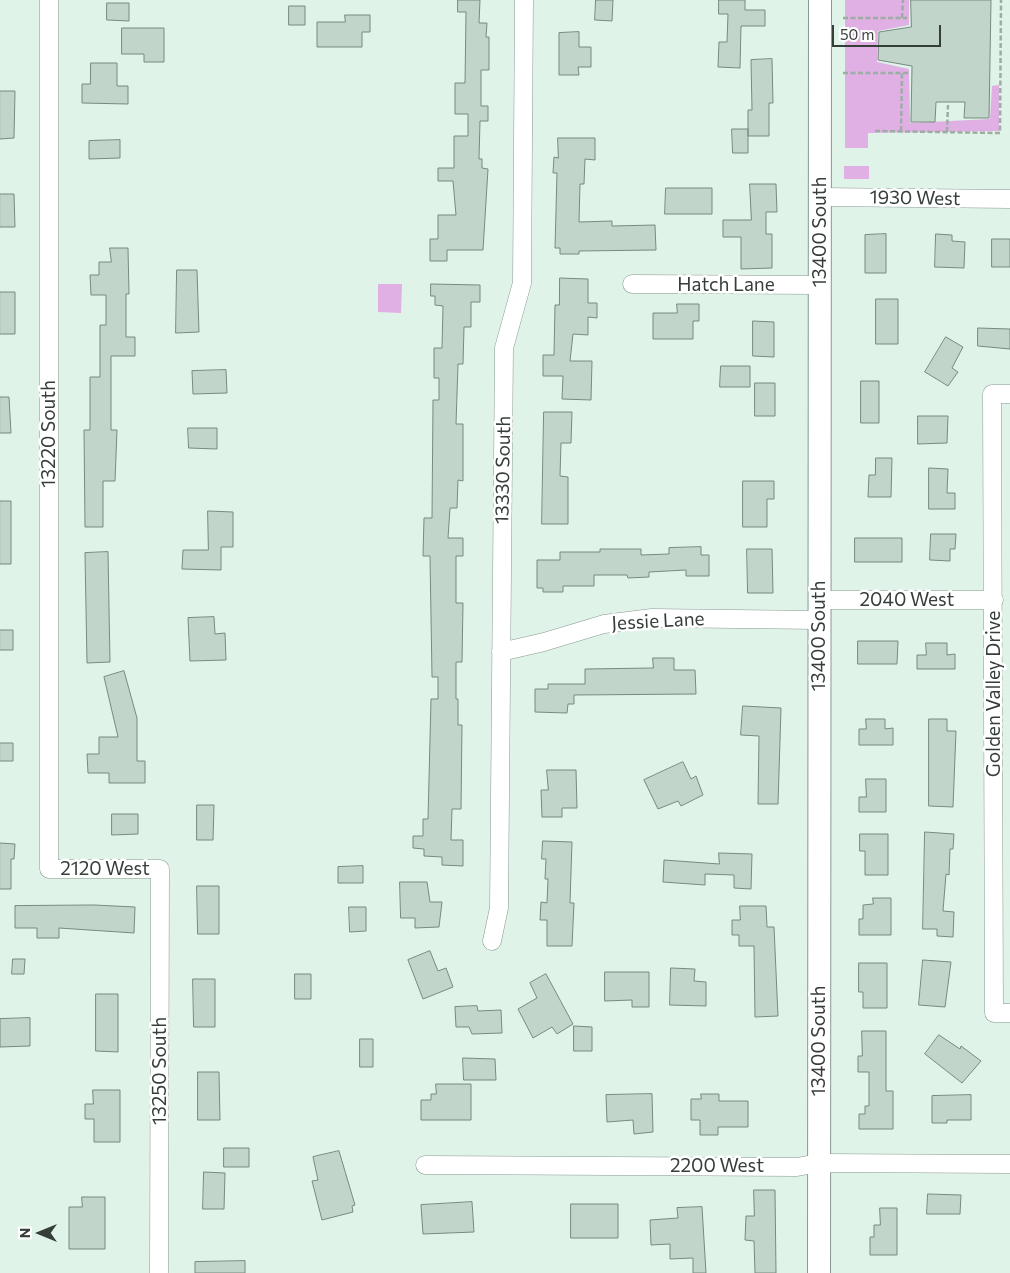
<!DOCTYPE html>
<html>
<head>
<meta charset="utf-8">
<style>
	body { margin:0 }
	#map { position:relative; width:1010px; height:1273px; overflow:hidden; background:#dff3e8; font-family:Commissioner,sans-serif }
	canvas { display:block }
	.north { position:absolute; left:15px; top:1208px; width:50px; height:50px; -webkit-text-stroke:4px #fff; paint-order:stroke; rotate:270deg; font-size:14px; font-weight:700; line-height:20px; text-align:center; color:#363e3a }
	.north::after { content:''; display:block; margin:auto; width:18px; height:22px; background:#363e3a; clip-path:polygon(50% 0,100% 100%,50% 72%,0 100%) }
	.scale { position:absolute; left:832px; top:25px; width:109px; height:22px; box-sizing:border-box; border:2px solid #363e3a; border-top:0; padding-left:6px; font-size:15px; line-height:18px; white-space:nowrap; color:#363e3a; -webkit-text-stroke:4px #fff; paint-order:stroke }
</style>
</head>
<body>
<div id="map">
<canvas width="1010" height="1273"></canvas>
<div class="north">N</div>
<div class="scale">50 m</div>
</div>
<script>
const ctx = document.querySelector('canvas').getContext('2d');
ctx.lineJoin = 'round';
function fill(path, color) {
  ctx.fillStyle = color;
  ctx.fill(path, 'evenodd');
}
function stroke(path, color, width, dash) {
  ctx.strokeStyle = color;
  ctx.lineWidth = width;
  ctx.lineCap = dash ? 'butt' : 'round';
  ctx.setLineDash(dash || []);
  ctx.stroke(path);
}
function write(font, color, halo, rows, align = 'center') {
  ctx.font = font + ' Commissioner,sans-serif';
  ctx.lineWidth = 5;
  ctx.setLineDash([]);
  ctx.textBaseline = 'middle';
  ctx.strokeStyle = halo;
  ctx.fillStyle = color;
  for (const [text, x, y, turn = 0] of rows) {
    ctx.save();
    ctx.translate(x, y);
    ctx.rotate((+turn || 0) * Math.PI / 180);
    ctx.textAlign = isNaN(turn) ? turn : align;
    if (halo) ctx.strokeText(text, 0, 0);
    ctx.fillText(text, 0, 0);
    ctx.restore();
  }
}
fill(new Path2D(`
	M845 0H909V25L878 31 877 62 909 69 910 123 990 119 992 86 999 85V131L868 133V148H845Z
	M844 166H869V179H844Z
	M378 284H402L401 313 378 312Z`), '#e0afe3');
const building = new Path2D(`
	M458 0H480L479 23H487L486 37H489V70H481V106H488V121H480L479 159H482V168L488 169 483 250H447V261H430V239H438V215H456L453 181H438V168H454V136H468V114H455V83H465L466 12H458Z
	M596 0H613L612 21 595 20Z
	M719 0H745V10H765V26H741L740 68 718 67 719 42H727L728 14H719Z
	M911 0H991L989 118H964L965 102H936L935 122H911L912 66 878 60 879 32 911 27Z
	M107 3H129V21L107 20Z
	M289 6H305V25H289Z
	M345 15H370V32H362V47H317V22H345Z
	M122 28H164V62H144V54H122Z
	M579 32V47H591V67H578L579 75H559V33Z
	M772 59 773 103H769V136H748V110H752L751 60Z
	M91 63H117V86H128V104L82 103V84H90Z
	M0 91H15L14 138 0 139Z
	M732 129H748V153H733Z
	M558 138H595V160L585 159 584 184H580L579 222 612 221V226L655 225 656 250 579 251V254H560V248H555L557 173H553L554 157 558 158Z
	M120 140V158L89 159V141Z
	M750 184H776L777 212H766V234H772V268L741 269V237H723V220H751Z
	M666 188H712V214H665Z
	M0 194H14L15 227H0Z
	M886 234V273H865V235Z
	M936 234 952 235V241L965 242 964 268 935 267Z
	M992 239H1010V267H992Z
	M110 248H128L129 294H126V337H135V356H111V430H117L115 481H103V527H85L84 430H90V377H100V325H106V295H91L90 275H99V262H111Z
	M177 270H197L199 332 176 333Z
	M560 278 588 279V303H597V318L588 317V335L573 334 570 361H592L591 400 562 399 563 376H543V355H554L555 305H559Z
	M431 284 480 285V302H471V327H464L463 364H458L456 424H463V481L458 480 457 508H450L448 538H463V556H456V603H463L462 662H456V699H458V725H462L461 809H452L451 840H463V866L442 865V857L424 856V849L413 848V836H423V819H428L431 699H438V677H432L430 556H423L424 518H432L433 400H439V378H434V348H442L443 306 435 305V296H431Z
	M0 292H15V334H0Z
	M876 299H898V344H876Z
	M677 304H699V321H693V339H653V313H677Z
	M753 321 774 322V357L753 356Z
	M978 328 1010 329V349L978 346Z
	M946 337 963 347 952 368 958 372 948 386 925 372Z
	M721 366H750V387H720Z
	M226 370 227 393 193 394 192 371Z
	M861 381H879V423H861Z
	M755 383H775V416H755Z
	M0 397H9L11 433H0Z
	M544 412H572L571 443H561L560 476 568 477V524H542Z
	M918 416H948L947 443 918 444Z
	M188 428H217V449L189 448Z
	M876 458H892L891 497H868L869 475H875Z
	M929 468 948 469 947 493H955V509H929Z
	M743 481H774V499H767V527H743Z
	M0 501H11V564H0Z
	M208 511 233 512V547H221V570L182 569 183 550H208Z
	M931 534H956L955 549H950V561L930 560Z
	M855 538H902V562H855Z
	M701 547V555H709V576H686V570L649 572V577L628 578 627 575H594V586H563V592H543V588H537V560H560V552H600V549H641V555L669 554V548Z
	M747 549H772L773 593H748Z
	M108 552 110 662 87 663 85 553Z
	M214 617 215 634 225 633 226 660 190 661 188 618Z
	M0 630H13V650H0Z
	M858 641H898L897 664H858Z
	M926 643H947V655L955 654V669H917V655H926Z
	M653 658H674V670H695L696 694 574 695V704H568L567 713 535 712V689H548V684H585V669L653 668Z
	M124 671 137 718V761H145V783H109V773H88L87 754H99V737H118L104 677Z
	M743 706 781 708 778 804H758L759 736 741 735Z
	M866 719H885V729L893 728V745H859V729H866Z
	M929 719H947V731H956L953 807 929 806Z
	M0 743H13V761H0Z
	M683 762 691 779 696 776 703 795 681 806 678 801 658 809 644 780Z
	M547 770H576L577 808H562V817H542L541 790H548Z
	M866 779H886V812H859V797H866Z
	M197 805H214L213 840H197Z
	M112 814H138V834L112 835Z
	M925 832 954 834 953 849H950L949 875 946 874 943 911 954 912 953 937 937 936V929H923Z
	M860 834H888V875H865V851H860Z
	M543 841 572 842 570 903H574L572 946H547V920H540L541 902 547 903 548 879H545L546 859H542Z
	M0 843 15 844 14 859H11V889H0Z
	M719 853 752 854 751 889 734 888V875L705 874V885L663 882 664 860 719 864Z
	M363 866V883H338V867Z
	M400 882H427L430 902H442L439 927 415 928V918H401Z
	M197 886H219V934H198Z
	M873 898H891V935H859V919H863V905L873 904Z
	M94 905 135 907 134 933 59 928V938H37V928H15V906Z
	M740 906H766L767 927H774L778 1016 755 1017 754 946H739V935H732V920H740Z
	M349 907H366V931L350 932Z
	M430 951 438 971 446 968 453 987 423 999 408 960Z
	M13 959H25L24 974H12Z
	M923 960 951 962 945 1007 919 1005Z
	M859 963H887V1008H863V992H859Z
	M671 968 695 969 694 981 706 982V1006L670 1005Z
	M605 972H649V1007H632V1000L605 1001Z
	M295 974H311V999H295Z
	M546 974 573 1024 557 1034 552 1027 533 1038 518 1009 537 998 530 983Z
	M193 979H215V1027H194Z
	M96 994H118V1052L96 1051Z
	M477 1006 478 1011 501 1010 502 1033 472 1034 469 1027H456L455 1007Z
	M30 1018V1046L0 1047V1019Z
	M574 1026 592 1027V1051H574Z
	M862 1031H886V1091H893V1129H859V1114H865V1106H869V1072H858V1056H862Z
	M939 1035 960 1049 961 1046 981 1061 962 1083 925 1054Z
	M360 1039H373V1067H360Z
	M463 1058 495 1059 496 1080H464Z
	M198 1072H219L220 1120H198Z
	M436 1084H471V1120H421V1100H431V1094H436Z
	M93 1090H120V1142H94V1119H85V1104H93Z
	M652 1094 653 1132 634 1134 633 1120 607 1122 606 1095Z
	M701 1094H719V1101H748V1127H718V1135H700V1120H691V1099H701Z
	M971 1095V1120H947V1123H932V1096Z
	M224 1148H249V1167H224Z
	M339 1151 355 1205 352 1206 353 1212 322 1220 312 1181 318 1180 313 1157Z
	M204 1172 225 1173 224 1209H203Z
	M754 1190H775L776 1273H755L754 1241 745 1240 746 1216H754Z
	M928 1194 961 1195 960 1214H927Z
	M82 1197H105V1249H69V1207H82Z
	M472 1202 474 1232 423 1234 421 1205Z
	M571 1204H618V1238H571Z
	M702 1207 706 1273H693V1258L670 1259V1244L651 1245 650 1220 678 1218 677 1208Z
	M880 1208H897V1255H870V1237H874V1225H880Z
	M245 1261V1273H195V1262Z`);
fill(building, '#c1d5ca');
stroke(building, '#788a80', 1);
const minor = new Path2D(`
	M49 0V869H160L159 1273
	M820 197 1010 199
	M632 284 820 285
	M1010 394H992L994 1013H1010
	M819 600H994
	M501 652 544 642 604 624 652 618 819 620
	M492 941 499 908 504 348 522 283 524 0
	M425 1165 797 1167 819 1163 1010 1164`);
const tertiary = new Path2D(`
	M819 1273 820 0`);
stroke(minor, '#879a90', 19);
stroke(tertiary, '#879a90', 24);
stroke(new Path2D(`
	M843 18H907
	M902 18 903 0
	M843 73H908
	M875 131 1000 133 1001 0
	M901 131 902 73
	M947 132 948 105`), '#9dada4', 2.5, [5, 2.5]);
stroke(minor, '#fff', 18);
stroke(tertiary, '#fff', 22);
write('19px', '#363e3a', '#fff', [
	["1930 West",915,198,1],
	["13400 South",820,232,-90],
	["Hatch Lane",726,285],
	["13220 South",49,434,-90],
	["13330 South",503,470,-89],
	["2040 West",907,600],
	["Jessie Lane",658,621,-3],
	["13400 South",819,636,-90],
	["Golden Valley Drive",994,694,-90],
	["2120 West",105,869],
	["13400 South",819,1041,-90],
	["13250 South",160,1071,-90],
	["2200 West",717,1166]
]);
</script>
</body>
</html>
